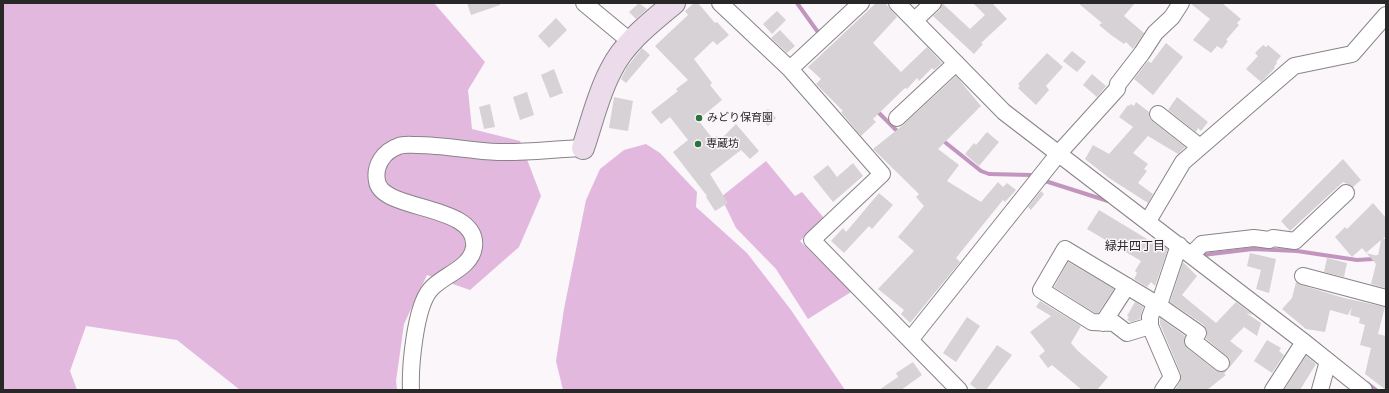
<!DOCTYPE html>
<html>
<head>
<meta charset="utf-8">
<style>
	body { margin:0 }
	#map { position:relative; width:1389px; height:393px; overflow:hidden; background:#faf6fa; font-family:"Titillium Web",sans-serif }
	canvas { display:block }
	.frame { position:absolute; inset:0; border:4px solid #292829; pointer-events:none }
</style>
</head>
<body>
<div id="map">
<canvas width="1389" height="393"></canvas>
<div class="frame"></div>
</div>
<script>
const ctx = document.querySelector('canvas').getContext('2d');
ctx.lineJoin = 'round';
function fill(path, color) {
  ctx.fillStyle = color;
  ctx.fill(path, 'evenodd');
}
function stroke(path, color, width, dash) {
  ctx.strokeStyle = color;
  ctx.lineWidth = width;
  ctx.lineCap = dash ? 'butt' : 'round';
  ctx.setLineDash(dash || []);
  ctx.stroke(path);
}
function write(font, color, halo, rows, align = 'center') {
  ctx.font = font + ' "Titillium Web","Noto Sans JP",sans-serif';
  ctx.lineWidth = 3;
  ctx.setLineDash([]);
  ctx.textBaseline = 'middle';
  ctx.strokeStyle = halo;
  ctx.fillStyle = color;
  for (const [text, x, y, turn = 0] of rows) {
    ctx.save();
    ctx.translate(x, y);
    ctx.rotate((+turn || 0) * Math.PI / 180);
    ctx.textAlign = isNaN(turn) ? turn : align;
    if (halo) ctx.strokeText(text, 0, 0);
    ctx.fillText(text, 0, 0);
    ctx.restore();
  }
}
fill(new Path2D(`
	M3 3H434L485 62 468 90 472 129 520 141 541 196 519 247 470 290 427 275 404 324 396 381 397 390H240L177 340 86 326 70 371 77 390H3Z
	M646 144 660 153 697 192 696 207 747 253 791 310 845 390H563L556 361 564 309 586 200 600 169 624 150Z
	M766 161 795 196 802 192 824 218 800 241 851 292 808 319 776 269 736 228 721 197Z`), '#e2b8df');
stroke(new Path2D(`
	M797 3 820 35
	M875 109 900 134
	M941 139 981 171 989 174 1031 175 1036 178
	M1042 180 1108 201
	M1203 255 1253 249 1297 251 1357 260 1373 259 1386 255
	M1367 383 1376 390`), '#c295bf', 4);
fill(new Path2D(`
	M467 3H500V5L471 15Z
	M639 3 647 9 636 19 629 12Z
	M694 3H698L715 23 717 22 729 35 717 45 713 41 694 59 712 83 710 85 722 100 698 120 713 139 717 136 720 140 736 124 759 151 750 159 741 150 710 174 728 203 715 211 706 197 707 196 673 152 688 140 670 117 661 124 651 112 678 91 676 89 688 80 655 46 688 15 685 11Z
	M876 3H885L897 17 873 43 901 72 927 47 942 63 934 70 932 68 919 81 917 78 907 89 905 88 873 119 876 122 861 136 841 112 843 111 816 84 821 79 808 67Z
	M942 3 970 29 985 15 973 3H992L1007 19 981 43 983 44 974 54 933 16 940 10Z
	M1078 3H1135L1124 16 1144 33 1133 49 1126 42 1124 44 1111 35 1099 25 1102 23Z
	M1190 3H1222L1241 19 1237 23 1239 25 1226 40 1228 41 1222 49 1217 46 1211 53 1193 40 1210 19Z
	M777 11 786 20 772 34 763 24Z
	M556 18 567 30 549 48 538 36Z
	M780 30 795 46 787 53 771 38Z
	M1166 43 1183 57 1153 95 1134 79 1148 61 1151 63Z
	M1263 45 1266 47 1268 45 1281 56 1276 62 1277 63 1274 67 1275 68 1261 82 1246 69 1258 56 1255 53Z
	M642 48 650 55 626 83 621 79 627 67Z
	M1072 51 1086 62 1077 72 1063 61Z
	M1047 53 1063 67 1046 86 1049 90 1036 105 1018 88 1020 86 1018 84Z
	M554 69 563 93 550 98 541 75Z
	M1092 74 1106 86 1097 97 1083 85Z
	M956 76 981 106 938 149 959 165 947 181 981 202 998 182 1003 187 1007 183 1016 190 1005 202 1003 200 956 258 960 262 910 323 901 314 904 310 878 289 914 251 898 237 924 206 916 197 919 194 873 149 903 125Z
	M527 92 534 115 520 120 513 97Z
	M614 97 633 101 628 131 609 128Z
	M1177 97 1208 122 1201 131 1198 128 1196 132 1168 110Z
	M1136 102 1149 112V117L1152 121 1185 147 1178 154 1148 136 1133 153 1148 164 1144 169 1147 171 1138 183 1153 194 1148 203 1109 178 1085 159 1093 145 1109 154 1133 127 1119 117 1128 105 1129 106 1131 104 1134 106Z
	M490 104 495 127 484 129 479 107Z
	M768 109 776 118 768 126 759 116Z
	M987 132 999 142 979 166 965 154 974 143 976 145Z
	M1343 159 1361 180 1353 187 1343 182 1290 231 1281 221Z
	M853 163 863 176 833 202 813 177 828 165 837 177Z
	M1041 191 1044 194 1031 210 1028 207Z
	M879 193 893 205 872 229 869 226 844 253 831 241 843 228 846 232Z
	M1373 203 1386 218V236L1383 239H1386L1385 288 1371 284 1376 264 1362 248 1352 257 1335 237 1345 227 1347 229ZM1381 240 1378 256 1366 253Z
	M1099 210 1152 242 1154 239 1168 249 1155 286 1151 282 1147 287 1134 279 1137 273 1135 271 1141 261 1087 229Z
	M1250 253 1276 259 1269 293 1256 289 1261 270 1247 266Z
	M1327 258 1347 263 1344 277 1324 272Z
	M1068 262 1114 289 1098 313H1095L1054 287Z
	M1183 262 1197 276 1182 295 1216 323 1236 302 1253 315 1246 313 1261 323 1257 336 1244 327 1230 341 1243 351 1229 368 1230 359 1206 339 1207 333 1204 325 1170 302Z
	M1296 282 1301 285 1344 298 1385 307 1378 334 1386 336V390L1365 374 1371 348 1360 345 1365 325 1359 323 1360 318 1350 315 1352 307 1348 315 1330 310 1325 332 1306 329 1282 309 1292 298Z
	M1040 301 1081 326 1071 343 1078 351 1108 377 1097 390H1082L1052 365 1048 368 1039 356 1045 351 1030 332 1051 316 1036 307Z
	M1135 302 1143 307 1140 319 1131 322 1127 320 1129 317 1127 316Z
	M967 317 980 326 956 362 943 353Z
	M1160 318 1185 336 1184 341 1187 348 1215 370 1220 372 1228 369 1224 374 1226 375 1207 390H1175L1180 382 1181 374 1160 324Z
	M1267 340 1281 348 1279 351 1284 355 1272 373 1254 361Z
	M997 345 1012 355 986 390H978L970 384Z
	M1306 356 1316 364 1300 390H1284Z
	M913 362 922 375 901 390H879L898 377 896 373Z`), '#d6d2d6');
const street = new Path2D(`
	M584 3 631 42
	M720 3 790 69 882 174 812 240 959 390
	M897 3 1004 112 1304 342 1364 390
	M915 20 933 3
	M790 69 861 3
	M1158 114 1200 147
	M897 118 956 63
	M1148 221 1183 162 1294 66 1352 54 1386 15
	M1191 255 1202 244 1254 238 1269 240 1273 238 1295 241 1346 193
	M1303 276 1386 298
	M1155 303 1150 317V326L1172 377 1163 390
	M1159 305 1179 245
	M1103 323 1127 286
	M1150 326 1127 333 1114 323 1092 322 1041 290 1065 249 1155 303 1198 333 1193 341 1221 363
	M910 340 1059 153 1117 89 1118 84 1142 53 1155 33 1172 17 1181 3
	M411 390C410 367 415 308 430 290 442 275 471 269 474 247 479 203 381 212 377 181 374 165 384 151 399 146 404 144 411 145 417 145 444 145 471 151 498 152 526 153 554 149 583 148
	M1273 390 1304 342
	M1320 390 1328 361`);
const secondary = new Path2D(`
	M583 148C592 122 598 94 611 70 624 43 651 22 674 3`);
stroke(street, '#888488', 18);
stroke(secondary, '#888488', 24);
stroke(street, '#fff', 16);
stroke(secondary, '#ecdceb', 22);
for (const [x, y, r, color] of [
	[699,118,4,"#2d713c"],
	[698,144,4,"#2d713c"]
]) {
  const dot = new Path2D();
  dot.arc(x, y, r, 0, 2 * Math.PI);
  ctx.fillStyle = color;
  ctx.fill(dot);
  stroke(dot, '#faf6fa', 1.5);
}
write('11px', '#292829', '#faf6fa', [
	["みどり保育園",707,118],
	["専蔵坊",706,144]
], 'left');
write('12px', '#292829', '#faf6fa', [
	["緑井四丁目",1135,247]
]);
</script>
</body>
</html>
